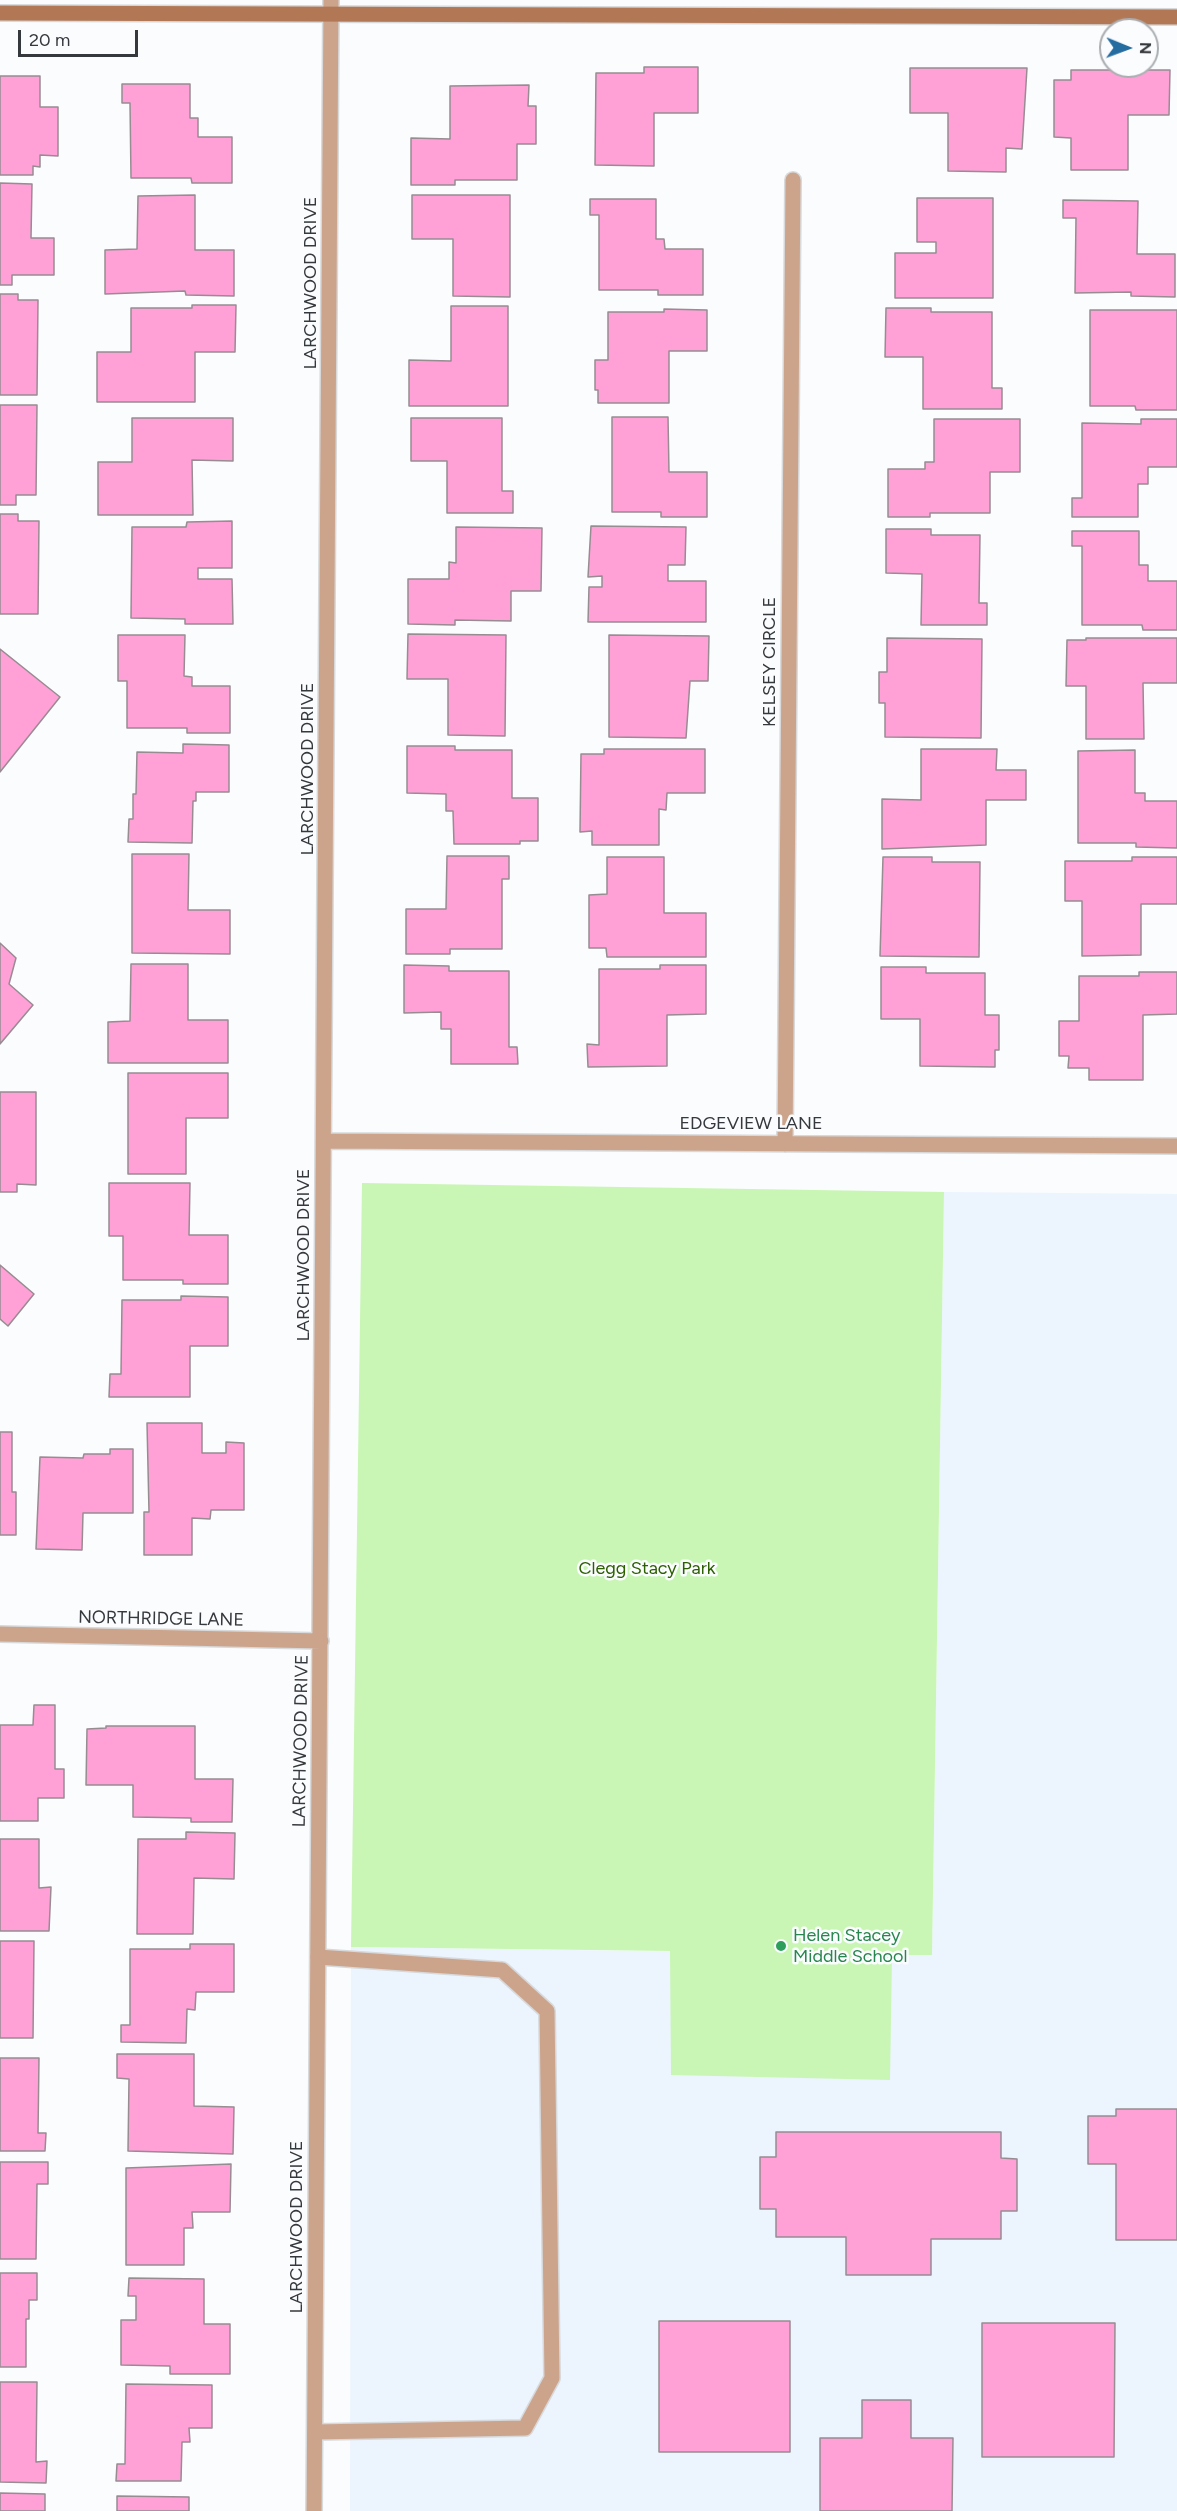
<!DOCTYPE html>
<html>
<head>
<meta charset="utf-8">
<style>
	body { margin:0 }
	#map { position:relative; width:1177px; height:2511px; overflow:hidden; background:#fafcfe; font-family:Figtree,sans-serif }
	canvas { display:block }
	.north { position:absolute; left:1099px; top:18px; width:60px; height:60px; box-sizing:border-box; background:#fafcfe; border:2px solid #abaeb0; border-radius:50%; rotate:91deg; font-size:16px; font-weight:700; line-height:24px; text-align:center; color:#35383c }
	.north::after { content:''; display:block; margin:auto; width:21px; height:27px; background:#256ca0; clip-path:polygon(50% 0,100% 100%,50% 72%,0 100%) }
	.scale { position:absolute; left:18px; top:30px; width:120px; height:27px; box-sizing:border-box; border:3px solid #35383c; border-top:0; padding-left:8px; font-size:18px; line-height:21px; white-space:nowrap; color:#35383c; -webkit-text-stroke:4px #fafcfe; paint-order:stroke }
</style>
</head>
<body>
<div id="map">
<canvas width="1177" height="2511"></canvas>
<div class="north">N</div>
<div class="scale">20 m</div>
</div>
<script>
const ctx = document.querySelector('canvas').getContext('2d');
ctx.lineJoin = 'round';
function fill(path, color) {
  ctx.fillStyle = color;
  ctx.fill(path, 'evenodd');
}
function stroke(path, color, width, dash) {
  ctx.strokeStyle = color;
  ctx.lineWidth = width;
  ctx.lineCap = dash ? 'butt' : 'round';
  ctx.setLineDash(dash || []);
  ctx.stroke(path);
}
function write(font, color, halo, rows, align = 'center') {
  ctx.font = font + ' Figtree,sans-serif';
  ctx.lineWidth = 5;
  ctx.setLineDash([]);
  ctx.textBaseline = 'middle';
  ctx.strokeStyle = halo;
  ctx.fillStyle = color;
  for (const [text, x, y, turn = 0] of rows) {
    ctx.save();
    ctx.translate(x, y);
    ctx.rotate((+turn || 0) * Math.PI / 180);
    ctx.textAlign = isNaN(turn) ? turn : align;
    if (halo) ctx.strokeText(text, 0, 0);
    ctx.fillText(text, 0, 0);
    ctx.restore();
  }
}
fill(new Path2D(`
	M944 1192 1177 1194V2511H350L351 1947 932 1955Z`), '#ecf4fe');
fill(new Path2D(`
	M362 1183 944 1192 932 1955H892L890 2080 671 2075 670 1951 351 1947Z`), '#c9f6b4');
const building = new Path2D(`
	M644 67H698V113H654V166L595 165 596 73H644Z
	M910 68H1027L1022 149 1006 148V172L948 171V113H910Z
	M1071 70H1170L1169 115H1128V170H1071V138L1054 137V80H1071Z
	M0 76H40V107H58V156L40 155V167L33 166V175H0Z
	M122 84H190V118H198V137H232V183H192L191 178H131L130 103H122Z
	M529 85 528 106H536V144H517V180H455V185H411V138L450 139V86Z
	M0 183 32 184 31 238H54V275H12V285H0Z
	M195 195V250H234V296L186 295 185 291 105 294V250L137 249 138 196Z
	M412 195H510V297L453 296V239H412Z
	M917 198H993V298H895V253H936V242H917Z
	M590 199H656V239H664L665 249H703V295H658V290H599V215H590Z
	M1063 200 1138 201 1137 254H1175V297L1131 296V292L1075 293 1076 218H1063Z
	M0 294H18V300H38L37 395H0Z
	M192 305H236L235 352H195V402H97V352H131V308H192Z
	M451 306H508V406H409V360L451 361Z
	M886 308H931V312H992V388H1002V409H923V357H885Z
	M664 309 707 310V351H669V403H598V390H595V360H608V312H664Z
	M1090 310H1177V410H1136L1135 406H1090Z
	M0 405H37L36 495H16V505H0Z
	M612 417H668L669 472H707V517H661V512H612Z
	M132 418H233V461L192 460 193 515H98V462H132Z
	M411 418H502V491H513V513H447V461H411Z
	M934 419H1020V472H990V513H930V517H888V469H925V462H934Z
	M1141 419H1177V467H1148V484H1138V517H1072V498H1082V423L1141 424Z
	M0 514H18V521H39L38 614H0Z
	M232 521V568H198V579H232L233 624H185V619L131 618 132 527H186L187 522Z
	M591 526 686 527 685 565H668V581H706V622H588L589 587H602V576L588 577Z
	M456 527 542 528 541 591H511V621L455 620V625L408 624V579H449V562L456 563Z
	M886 529H931V535H980L979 603H987V625H921L922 574 886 573Z
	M1072 531H1139V565H1148V581H1177V630H1143L1142 625H1082V546H1072Z
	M408 634 506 635 505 736 448 735V679H407Z
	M118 635H185L184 676 192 677V686H230V733H187V728H127V681H118Z
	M609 635 709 636 708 681H690L686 738 609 737Z
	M887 638 982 639 981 738 885 737V703H879V672H887Z
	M1086 638H1177V683H1143L1144 739H1086V686H1066L1067 640H1086Z
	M0 649 60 697 0 772Z
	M183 744 229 745V792H196V801H193L192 843 128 842 129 819H133V794H136L137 752 183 753Z
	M407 746H455V750H512V798H538V841H520V844H454L453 811H446V794L407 793Z
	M604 749H705V793H667L666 810 659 809V845H592V831L580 832 581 754H604Z
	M921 749H997L996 770H1026V800H986V845L882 849V799L921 800Z
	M1135 750V793H1145V801H1177V848L1136 847V843H1078V751Z
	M132 854H189L188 910H230V954L132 953Z
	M447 856H509V879H502V949H450V954H406V909H446Z
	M607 857H664V913H706V957H607L606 948H589V895L607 894Z
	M883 857H932V862H980L979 957 880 956Z
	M1132 857H1177V904H1141V955L1082 956V901H1065V861H1132Z
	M0 943 16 958 9 984 33 1005 0 1044Z
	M131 964H188V1020H228V1063H108V1022L130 1021Z
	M404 965 449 966V971H509V1047H517L518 1064H451V1029H441V1012L404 1013Z
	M660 965H706V1014L667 1015V1066L588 1067 587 1044 599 1045V969H660Z
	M881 967H926V973H985V1015H999V1050H995V1067L920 1066V1019H881Z
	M1139 972H1177V1014L1143 1015V1080H1089V1068H1068L1069 1056H1059V1021H1079V976H1139Z
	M128 1073H228V1118H186V1174H128Z
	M0 1092H36V1185L17 1184V1192H0Z
	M109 1183H190L189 1235H228V1284H183V1280H123V1236H109Z
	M0 1265 34 1294 8 1326 0 1319Z
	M181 1296 228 1297V1346H190V1397H109L110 1374H121L122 1300H181Z
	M147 1423H202V1453H226V1442L244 1443V1510H211L210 1519 192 1518V1555H144V1512H149Z
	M0 1432H12V1492H16V1535H0Z
	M110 1449H133V1513H83L82 1550 36 1549 40 1457 83 1458 84 1454H110Z
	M34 1705H55V1769H64V1798H38V1821H0V1725H33Z
	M106 1726H195V1779H233L232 1822H191V1818L133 1817V1785H86L87 1729 106 1728Z
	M186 1832 235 1833 234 1879 194 1878 193 1934H137L138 1839H186Z
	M0 1839H39V1888L51 1887 49 1931H0Z
	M0 1941H34L33 2038H0Z
	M190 1944H234V1992H196L195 2010 187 2009 186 2043 121 2042V2025H130V1949H190Z
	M117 2054H194V2106L234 2107 233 2154 128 2151 129 2079 117 2078Z
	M0 2058H39L38 2133H46L45 2151H0Z
	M1116 2109H1177V2240H1116V2164H1088V2116H1116Z
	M776 2132H1001V2158L1017 2159V2211H1001V2239H931V2275H846V2237H776V2209H760V2157H776Z
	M0 2162H48V2184H37L36 2259H0Z
	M231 2164 230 2212H192L193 2228H184V2265H126V2168Z
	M0 2273H37V2300H29V2319H26V2367H0Z
	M129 2278 204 2279V2324H230V2374H170V2366L121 2365V2320H136V2296H128Z
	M659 2321H790V2452H659Z
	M982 2323H1115L1114 2457H982Z
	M0 2382H37L36 2462 47 2461 46 2483 0 2482Z
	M126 2384 212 2385V2428H189L190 2442H182L181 2481H116L117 2464H125Z
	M862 2400H911V2438H953L952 2511H820V2438H862Z
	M0 2493 45 2494V2511H0Z
	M117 2496 189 2497V2511H117Z`);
fill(building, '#ffa1d7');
stroke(building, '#978c92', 1.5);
const lane = new Path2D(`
	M315 2432 525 2428 552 2378 547 2011 502 1970 318 1957`);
const street = new Path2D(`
	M324 1141 1177 1146
	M785 1144 793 180
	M0 1634 321 1641
	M314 2511 331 0`);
const secondary = new Path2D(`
	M0 13 1177 17`);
stroke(lane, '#d7d9db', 18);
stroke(street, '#d7d9db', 18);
stroke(secondary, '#d7d9db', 18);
stroke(lane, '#cca48c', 15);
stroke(street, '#cca48c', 15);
stroke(secondary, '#b27855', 15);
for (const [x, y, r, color] of [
	[781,1946,6,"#2e9e5b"]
]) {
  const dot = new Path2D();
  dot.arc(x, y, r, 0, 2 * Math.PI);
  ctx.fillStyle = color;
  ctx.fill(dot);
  stroke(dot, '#fafcfe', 2);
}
write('18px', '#35383c', '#fafcfe', [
	["LARCHWOOD DRIVE",311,283,-90],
	["KELSEY CIRCLE",770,662,-90],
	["LARCHWOOD DRIVE",308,769,-90],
	["EDGEVIEW LANE",751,1124],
	["LARCHWOOD DRIVE",304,1255,-90],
	["NORTHRIDGE LANE",161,1619,1],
	["LARCHWOOD DRIVE",301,1741,-89],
	["LARCHWOOD DRIVE",297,2227,-90]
]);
write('18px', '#2c5f00', '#fafcfe', [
	["Clegg Stacy Park",647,1569]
]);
write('18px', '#27864d', '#fafcfe', [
	["Helen Stacey",793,1936],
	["Middle School",793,1957]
], 'left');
</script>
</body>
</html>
